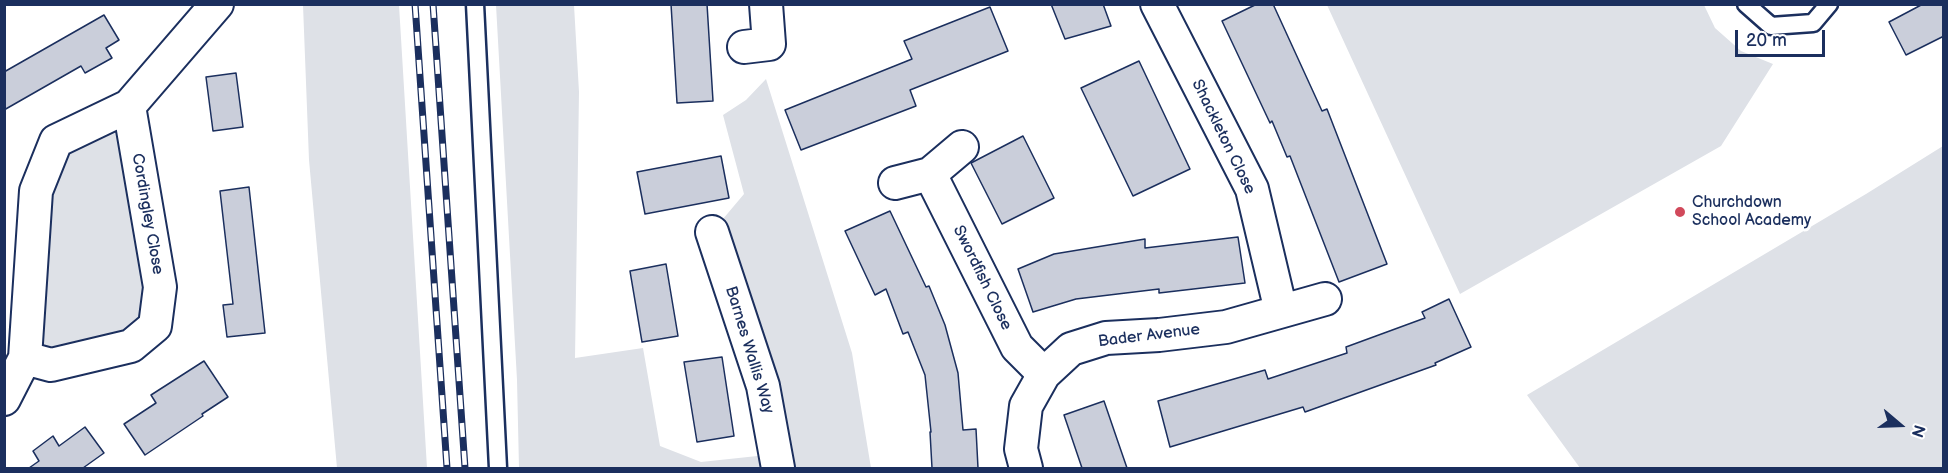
<!DOCTYPE html>
<html>
<head>
<meta charset="utf-8">
<style>
	body { margin:0 }
	#map { position:relative; width:1948px; height:473px; overflow:hidden; background:#fff; font-family:"Balsamiq Sans",sans-serif }
	canvas { display:block }
	.frame { position:absolute; inset:0; border:6px solid #1b2f5e; pointer-events:none }
	.north { position:absolute; left:1870px; top:395px; width:60px; height:60px; -webkit-text-stroke:4px #fff; paint-order:stroke; rotate:109deg; font-size:16px; font-weight:700; line-height:24px; text-align:center; color:#1b2f5e }
	.north::after { content:''; display:block; margin:auto; width:21px; height:27px; background:#1b2f5e; clip-path:polygon(50% 0,100% 100%,50% 72%,0 100%) }
	.scale { position:absolute; left:1735px; top:30px; width:90px; height:27px; box-sizing:border-box; border:3px solid #1b2f5e; border-top:0; padding-left:8px; font-size:18px; line-height:21px; white-space:nowrap; color:#1b2f5e; -webkit-text-stroke:4px #fff; paint-order:stroke }
</style>
</head>
<body>
<div id="map">
<canvas width="1948" height="473"></canvas>
<div class="frame"></div>
<div class="north">N</div>
<div class="scale">20 m</div>
</div>
<script>
const ctx = document.querySelector('canvas').getContext('2d');
ctx.lineJoin = 'round';
function fill(path, color) {
  ctx.fillStyle = color;
  ctx.fill(path, 'evenodd');
}
function stroke(path, color, width, dash) {
  ctx.strokeStyle = color;
  ctx.lineWidth = width;
  ctx.lineCap = dash ? 'butt' : 'round';
  ctx.setLineDash(dash || []);
  ctx.stroke(path);
}
function write(font, color, halo, rows, align = 'center') {
  ctx.font = font + ' "Balsamiq Sans",sans-serif';
  ctx.lineWidth = 6;
  ctx.setLineDash([]);
  ctx.textBaseline = 'middle';
  ctx.strokeStyle = halo;
  ctx.fillStyle = color;
  for (const [text, x, y, turn = 0] of rows) {
    ctx.save();
    ctx.translate(x, y);
    ctx.rotate((+turn || 0) * Math.PI / 180);
    ctx.textAlign = isNaN(turn) ? turn : align;
    if (halo) ctx.strokeText(text, 0, 0);
    ctx.fillText(text, 0, 0);
    ctx.restore();
  }
}
fill(new Path2D(`
	M303 5H399L427 468H337L309 160Z
	M496 5H574L579 92 575 358 643 348 660 446 701 462 776 454 712 232 744 194 723 115 746 100 766 79 852 353 871 468H519L517 380Z
	M1327 5H1704L1715 28 1741 51 1773 64 1721 146 1460 294Z
	M129 106 155 326 25 358 56 141Z
	M1943 146V468H1580L1527 395 1866 194Z`), '#dee1e7');
const building = new Path2D(`
	M671 4H707L713 101 677 103Z
	M1051 4H1103L1111 26 1065 39Z
	M1257 4H1273L1322 111 1327 109 1387 264 1339 282 1290 156 1287 157 1272 121 1270 123 1222 21Z
	M1923 4H1944V36L1906 55 1889 22Z
	M990 7 1008 51 910 90 916 106 801 150 785 110 912 59 904 41Z
	M104 15 119 40 106 48 112 58 85 73 81 66 4 110V72Z
	M1139 61 1190 169 1133 196 1081 88Z
	M236 73 243 127 213 131 206 77Z
	M1023 136 1054 198 1002 224 971 163Z
	M721 156 729 198 645 214 637 172Z
	M249 187 265 333 227 337 223 305 233 304 220 191Z
	M890 211 926 287 929 286 945 325 958 373 963 430 976 429 978 468H932L930 432H931L925 375 908 332 903 334 886 289 875 295 845 231Z
	M1238 237 1245 283 1159 293V289L1076 299 1033 312 1018 269 1054 254 1145 239V248Z
	M666 264 678 336 642 342 630 271Z
	M1449 299 1471 347 1435 363 1436 365 1305 412 1303 407 1170 447 1158 401 1265 370 1268 379 1347 353 1346 347 1425 318 1422 312Z
	M722 357 734 436 697 442 684 362Z
	M204 361 228 397 202 414 203 416 145 455 124 424 156 403 151 395Z
	M1104 401 1117 439 1127 468H1082L1064 415Z
	M85 427 104 453 83 468H29L39 461 33 451 53 436 59 446Z`);
fill(building, '#caceda');
stroke(building, '#1b2f5e', 1.5);
const lane = new Path2D(`
	M475 4 498 468
	M1746 4 1771 26 1813 23 1829 4`);
const street = new Path2D(`
	M1157 4 1252 189 1281 311
	M744 47 769 44 766 4
	M962 147 930 174 1017 347 1044 374
	M895 183 930 174
	M712 232 763 386 778 468
	M25 358 51 365 131 346 155 326 160 287 129 106
	M4 399 25 358 36 191 56 141 129 106 217 4
	M1026 468 1021 449 1026 406 1044 374 1071 349 1106 338 1159 335 1226 327 1325 299`);
stroke(lane, '#1b2f5e', 21);
stroke(street, '#1b2f5e', 36);
stroke(lane, '#fff', 16);
stroke(street, '#fff', 32);
const rail = new Path2D(`
	M415 4 447 468
	M433 4 465 468`);
stroke(rail, '#1b2f5e', 7);
stroke(rail, '#fff', 4.5, [14]);
for (const [x, y, r, color] of [
	[1680,212,6,"#d1495b"]
]) {
  const dot = new Path2D();
  dot.arc(x, y, r, 0, 2 * Math.PI);
  ctx.fillStyle = color;
  ctx.fill(dot);
  stroke(dot, '#fff', 2);
}
write('16px', '#1b2f5e', '#fff', [
	["Shackleton Close",1223,137,64],
	["Cordingley Close",147,214,80],
	["Swordfish Close",982,278,64],
	["Bader Avenue",1149,336,-7],
	["Barnes Wallis Way",749,350,73]
]);
write('16px', '#1b2f5e', '#fff', [
	["Churchdown",1692,203],
	["School Academy",1692,221]
], 'left');
</script>
</body>
</html>
